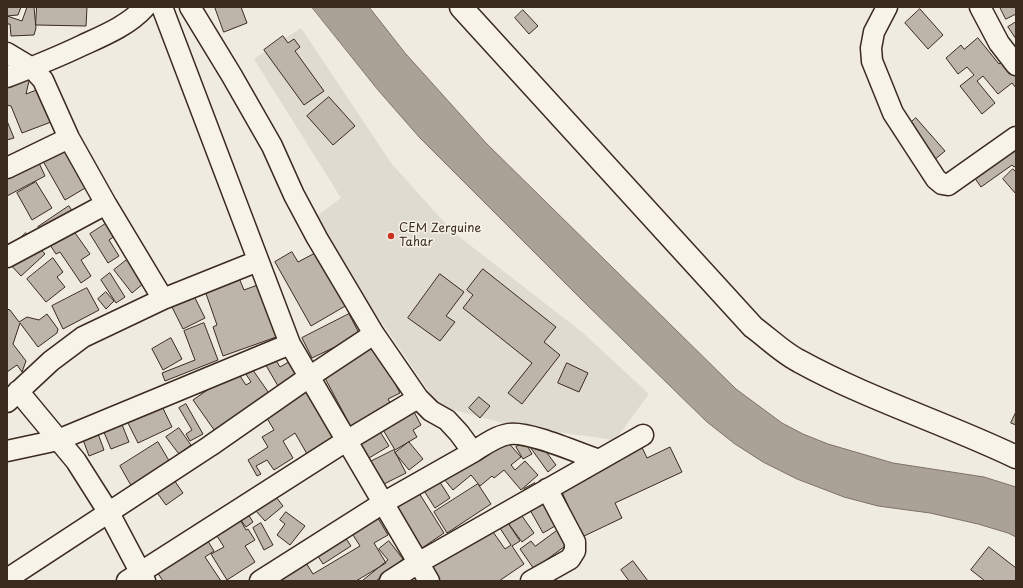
<!DOCTYPE html>
<html>
<head>
<meta charset="utf-8">
<style>
	body { margin:0 }
	#map { position:relative; width:1023px; height:588px; overflow:hidden; background:#efebe0; font-family:"Playpen Sans",sans-serif }
	canvas { display:block }
	.frame { position:absolute; inset:0; border:8px solid #3b2a1e; pointer-events:none }
</style>
</head>
<body>
<div id="map">
<canvas width="1023" height="588"></canvas>
<div class="frame"></div>
</div>
<script>
const ctx = document.querySelector('canvas').getContext('2d');
ctx.lineJoin = 'round';
function fill(path, color) {
  ctx.fillStyle = color;
  ctx.fill(path, 'evenodd');
}
function stroke(path, color, width, dash) {
  ctx.strokeStyle = color;
  ctx.lineWidth = width;
  ctx.lineCap = dash ? 'butt' : 'round';
  ctx.setLineDash(dash || []);
  ctx.stroke(path);
}
function write(font, color, halo, rows, align = 'center') {
  ctx.font = font + ' "Playpen Sans",sans-serif';
  ctx.lineWidth = 3;
  ctx.setLineDash([]);
  ctx.textBaseline = 'middle';
  ctx.strokeStyle = halo;
  ctx.fillStyle = color;
  for (const [text, x, y, turn = 0] of rows) {
    ctx.save();
    ctx.translate(x, y);
    ctx.rotate((+turn || 0) * Math.PI / 180);
    ctx.textAlign = isNaN(turn) ? turn : align;
    if (halo) ctx.strokeText(text, 0, 0);
    ctx.fillText(text, 0, 0);
    ctx.restore();
  }
}
fill(new Path2D(`
	M301 28 391 163 453 232 582 332 649 394 615 440 514 426 439 406 325 240 313 219 341 198 254 59Z`), '#e0dbd0');
const water = new Path2D(`
	M312 7H369L405 53 486 143 736 389 782 423 803 434 828 444 893 463 984 477 1016 487V537L1008 533 978 524 930 513 878 506 844 497 797 479 763 462 735 444 707 422 585 303 420 138 378 90Z`);
fill(water, '#aaa296');
stroke(water, '#7e7266', 1);
const building = new Path2D(`
	M7 7H21L18 15 7 16 22 21 27 7H34L36 28 34 35 11 36 10 24H7Z
	M37 7H87L86 26 36 25Z
	M215 7H241L247 23 224 32Z
	M1000 7H1016V14L1006 19Z
	M920 9 943 35 928 49 905 23Z
	M523 10 538 26 529 34 515 18Z
	M1016 22V39L1008 27Z
	M283 36 288 43 294 39 300 47 295 51 324 91 304 105 264 50Z
	M978 38 999 64 1016 51V88L1012 83 998 94 983 76 977 81 995 103 982 114 960 86 974 75 967 67 958 74 946 58 961 45 964 49Z
	M27 73 29 81 26 94 47 86 59 119 22 133 11 106 7 105V81Z
	M329 97 355 126 333 145 307 116Z
	M916 118 945 151 927 166 898 134Z
	M7 121 14 138 7 140Z
	M65 129 97 181 65 200 35 147Z
	M1005 135 1016 151V166L1014 167 1012 165 981 187 965 164Z
	M7 159 39 163 45 176 7 196Z
	M1013 169 1016 172V194L1003 179Z
	M36 182 52 208 32 220 17 193Z
	M69 206 77 218 68 223 90 254 81 260 91 276 81 283 60 252 56 254 38 227Z
	M113 219 121 232 109 240 119 256 108 263 90 234Z
	M26 233 45 254 21 276 7 261V250Z
	M292 252 298 262 317 252 347 305 311 326 275 262Z
	M133 255 150 278 132 293 114 270Z
	M53 258 63 272 57 277 65 287 46 302 27 279Z
	M483 269 556 327 544 342 560 355 522 404 508 393 532 363 463 308 473 295 467 290Z
	M110 273 125 297 116 303 101 280Z
	M440 274 464 292 446 316 455 322 440 341 408 318Z
	M239 278 244 290 263 283 279 336 223 356 213 327 217 325 204 288Z
	M87 288 99 310 63 329 52 306Z
	M106 292 114 301 106 309 98 299Z
	M192 292 205 318 183 329 170 303Z
	M7 309 10 310 19 322 27 317 39 320 47 314 58 329 57 333 38 347 20 323 13 344 26 361 22 372 17 365 7 372Z
	M349 314 361 337 369 333 400 393 388 399 393 408 352 429 317 363 340 351 337 346 312 358 302 338Z
	M204 323 218 360 165 381 162 373 195 360 184 331Z
	M171 338 182 359 163 370 152 349Z
	M274 357 280 367 292 360 299 374 278 386 264 362Z
	M567 363 588 373 579 392 558 383Z
	M250 366 271 396 217 434 193 400 236 370 246 385 251 382 244 371Z
	M303 384 335 437 307 454 295 433 283 441 293 458 274 470 267 460 256 466 261 474 257 476 248 460 268 447 262 437 274 430 265 415Z
	M479 397 490 406 480 418 469 408Z
	M159 400 172 427 138 443 125 417Z
	M186 404 203 434 190 441 186 434 192 430 179 408Z
	M413 410 421 425 413 430 417 437 395 450 382 428Z
	M1016 412V425L1011 423Z
	M121 422 129 442 111 449 103 430Z
	M179 428 191 445 179 454 166 437Z
	M379 430 389 446 369 458 359 442Z
	M97 431 104 450 89 456 82 437Z
	M498 431 521 457 511 465 515 470 525 461 538 475 521 490 504 470 494 478 492 476 480 486 471 475 453 490 444 479Z
	M538 441 556 465 548 472 530 447Z
	M639 441 647 458 670 447 682 472 615 503 622 518 582 537 558 483Z
	M158 442 171 464 133 489 120 466Z
	M409 442 423 459 409 470 395 453Z
	M525 442 532 454 523 459 516 447Z
	M394 450 406 473 382 485 370 462Z
	M436 476 450 498 435 508 421 486Z
	M172 477 183 493 166 505 155 490Z
	M535 483 540 492 562 522 543 533 525 501 529 499 524 489Z
	M478 484 491 504 447 533 434 512Z
	M414 485 444 533 422 548 392 500Z
	M261 486 273 500 276 497 283 506 265 521 246 500Z
	M372 508 388 535 374 543 386 563 356 581H253L298 550 313 574 360 546 346 524Z
	M517 509 534 533 522 542 505 519Z
	M235 511 246 530 248 529 255 540 245 546 255 562 227 580 211 554 224 547 210 525Z
	M286 512 305 526 290 545 277 535 285 524 280 520Z
	M248 514 253 522 246 527 240 519Z
	M502 514 520 541 512 546 524 564 499 581H440L424 557 486 522 505 549 511 545 494 519Z
	M261 523 273 545 264 550 253 528Z
	M562 527 572 541 534 569 520 549 531 541 535 546Z
	M201 530 214 551 205 557 221 581H163L151 563Z
	M341 531 351 546 323 564 314 550Z
	M389 541 403 559 376 581H364L363 580 388 560 379 549Z
	M989 547 1016 568V581H985L971 570Z
	M633 561 648 581H629L621 570Z`);
fill(building, '#bdb5aa');
stroke(building, '#3b2a1e', 1);
const street = new Path2D(`
	M162 7 290 344 429 581
	M190 7 232 76 272 146 294 195 317 238 374 334 418 398 431 411 447 420 459 433 473 452C484 445 496 436 509 434 529 431 578 453 599 460
	M887 7 874 32 871 48 872 61 893 113 936 179 942 184 948 185 1016 137
	M980 7 999 43 1016 65
	M7 53 32 68 43 80 69 138 106 204 163 299
	M7 77C33 67 58 57 83 45 105 35 129 25 145 7
	M7 168 69 138
	M7 257 106 204
	M18 391 76 461 109 513 145 581
	M7 402 51 361 83 337 163 299 258 261
	M7 451 58 440 290 344
	M7 579 210 446 309 377 374 334
	M127 581 346 441 418 398
	M260 581 383 503 473 452
	M390 581 418 563 643 435
	M531 581 570 559 575 551V542L547 489`);
const secondary = new Path2D(`
	M461 7 753 327C768 338 783 353 799 361 868 399 945 423 1016 457`);
stroke(street, '#3b2a1e', 23);
stroke(secondary, '#3b2a1e', 25);
stroke(street, '#f7f3e8', 20);
stroke(secondary, '#f7f3e8', 22);
for (const [x, y, r, color] of [
	[391,236,4,"#c8321e"]
]) {
  const dot = new Path2D();
  dot.arc(x, y, r, 0, 2 * Math.PI);
  ctx.fillStyle = color;
  ctx.fill(dot);
  stroke(dot, '#f7f3e8', 1.5);
}
write('12px', '#3b2a1e', '#f7f3e8', [
	["CEM Zerguine",399,229],
	["Tahar",399,243]
], 'left');
</script>
</body>
</html>
